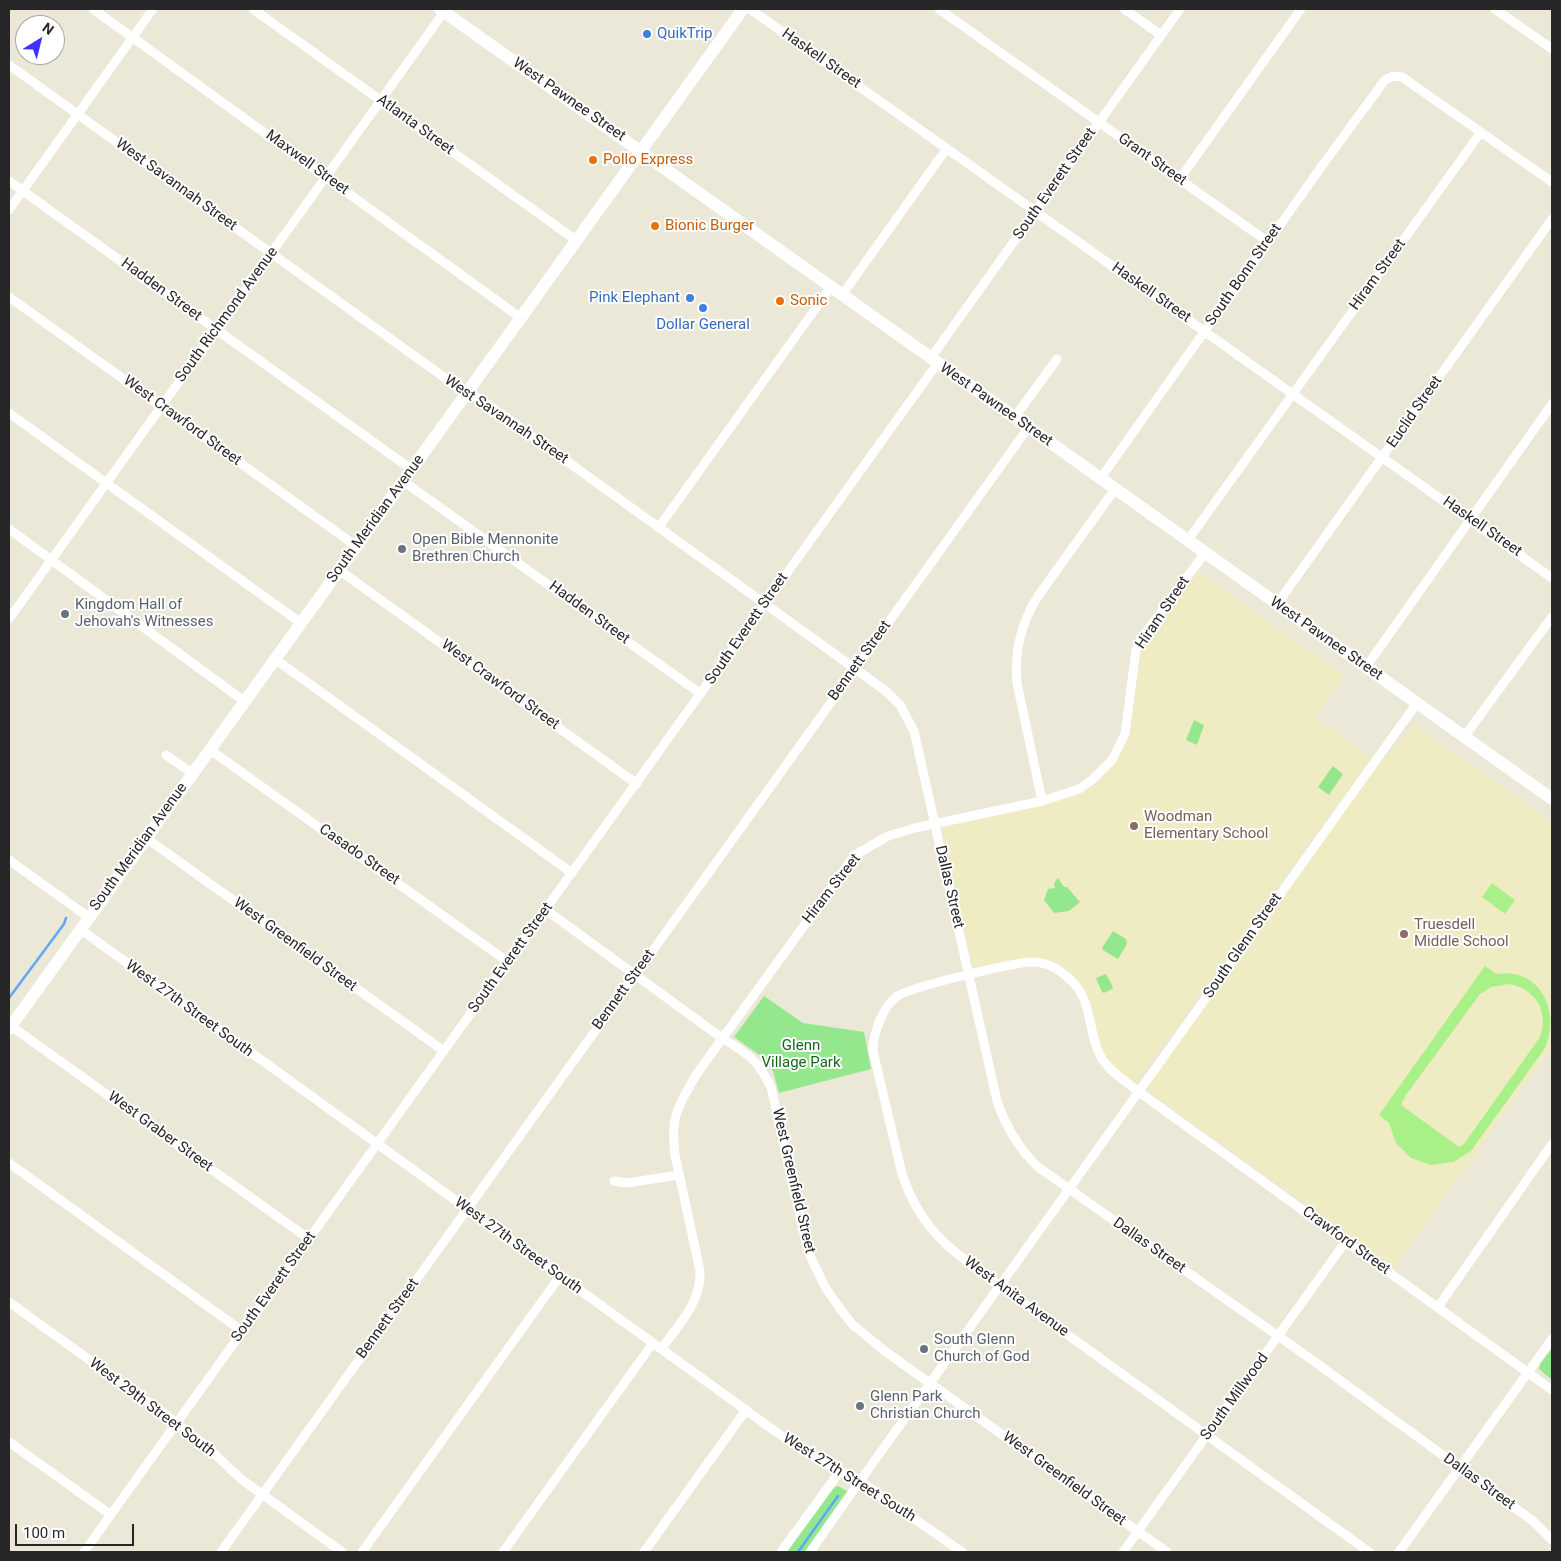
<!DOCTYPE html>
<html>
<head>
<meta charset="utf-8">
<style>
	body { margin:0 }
	#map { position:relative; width:1561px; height:1561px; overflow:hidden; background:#ebe8d7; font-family:Roboto,sans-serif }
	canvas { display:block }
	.frame { position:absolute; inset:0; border:10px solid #272727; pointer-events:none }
	.north { position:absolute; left:15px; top:15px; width:50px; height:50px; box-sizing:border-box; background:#fff; border:1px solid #a9a9a9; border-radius:50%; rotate:36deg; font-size:14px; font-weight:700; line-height:20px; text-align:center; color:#272727 }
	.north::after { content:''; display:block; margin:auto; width:18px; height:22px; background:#4130ff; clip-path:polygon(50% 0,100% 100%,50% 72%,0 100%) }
	.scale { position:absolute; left:15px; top:1524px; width:119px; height:22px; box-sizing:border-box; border:2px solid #272727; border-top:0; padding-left:6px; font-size:15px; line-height:18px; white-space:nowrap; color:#272727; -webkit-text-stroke:4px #fff; paint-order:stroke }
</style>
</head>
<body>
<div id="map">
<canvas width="1561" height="1561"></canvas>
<div class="frame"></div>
<div class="north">N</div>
<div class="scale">100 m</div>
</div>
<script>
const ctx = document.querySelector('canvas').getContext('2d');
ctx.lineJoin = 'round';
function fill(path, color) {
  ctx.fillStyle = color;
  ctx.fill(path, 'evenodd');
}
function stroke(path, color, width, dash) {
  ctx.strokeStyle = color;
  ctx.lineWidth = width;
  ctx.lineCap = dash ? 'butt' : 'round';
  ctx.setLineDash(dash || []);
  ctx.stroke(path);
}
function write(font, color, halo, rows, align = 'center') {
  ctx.font = font + ' Roboto,sans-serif';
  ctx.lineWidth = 4;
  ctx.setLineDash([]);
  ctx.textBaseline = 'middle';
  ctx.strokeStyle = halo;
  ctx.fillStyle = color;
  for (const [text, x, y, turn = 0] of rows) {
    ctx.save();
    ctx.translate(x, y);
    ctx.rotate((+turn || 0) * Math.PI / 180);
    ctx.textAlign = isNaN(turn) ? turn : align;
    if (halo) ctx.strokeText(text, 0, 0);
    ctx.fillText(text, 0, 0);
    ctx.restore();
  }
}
fill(new Path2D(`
	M1197 571 1344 676 1315 716 1372 757 1139 1079 1135 1080 1127 1077 1109 1062 1099 1042 1092 1010 1084 989 1064 967 1053 962 1039 958 1028 957 979 967 972 964 943 832 944 827 947 825 1076 796 1099 781 1112 768 1121 754 1132 727 1140 659 1144 645 1150 635Z
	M1413 724 1552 822V1047L1394 1267 1151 1093 1148 1090V1086L1380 761 1394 749Z`), '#efecc4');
fill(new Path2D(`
	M1194 720 1204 725 1197 745 1186 740Z
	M1333 766 1343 774 1329 795 1318 787Z
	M1058 878 1064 887H1067L1080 902 1069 911 1054 913 1044 900 1048 889 1055 888 1054 883Z
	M1113 931 1126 939 1127 944 1118 959 1103 950 1102 948Z
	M1106 974 1113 987 1112 989 1104 993 1102 992 1096 978Z
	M764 996 803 1023 864 1032 871 1069 779 1093 773 1071 762 1057 734 1037Z
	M1552 1348V1380L1539 1369 1540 1364Z
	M838 1486 847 1491 846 1496 807 1552H787L834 1488Z`), '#95e78e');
fill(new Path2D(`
	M1492 883 1515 900 1505 914 1482 897Z
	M1485 966 1496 974C1540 967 1561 1011 1545 1048L1471 1151 1453 1162 1431 1165 1411 1158 1396 1143 1389 1123 1379 1115ZM1510 984C1536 989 1549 1012 1540 1037L1464 1144 1459 1147 1401 1105 1406 1095 1480 994 1491 987Z`), '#a9f089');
stroke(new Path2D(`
	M9 998 64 924 66 918
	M798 1552 838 1496`), '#60a7f7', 2.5);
stroke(new Path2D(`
	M93 9 521 318
	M253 9 577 241
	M750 9 1552 578
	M939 9 1268 242
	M1124 9 1161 35
	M1495 9 1552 49
	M9 65 466 393 479 398 886 691 900 705 914 731 997 1101C1006 1127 1018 1148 1038 1167L1308 1357 1533 1521 1552 1540
	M1179 180 1301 9
	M9 181 411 469
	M9 210 153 9
	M842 295 947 148
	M9 297 356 546
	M930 359 1180 9
	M9 413 301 623
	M1014 418 1057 359
	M1100 479 1324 163 1385 80 1393 76 1402 77 1552 182
	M403 481 701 694
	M659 527 831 287
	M9 529 244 701
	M1188 540 1481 132
	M339 570 637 784
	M1277 604 1552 219
	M9 619 444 12
	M275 659 572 873
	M1366 667 1552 404
	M1464 737 1552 617
	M209 749 508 962
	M166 755 192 773
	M1042 801 1017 683C1014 651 1021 623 1038 596L1115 489
	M146 838 444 1051
	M9 860 88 917
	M546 910 722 1038C748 1054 757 1059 771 1087L807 1247 812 1260 825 1287 841 1310 853 1325 886 1352 1167 1552
	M80 929 779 1434 822 1462 860 1481 962 1552
	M11 1026 309 1239
	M9 1163 242 1331
	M614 1181 627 1183 679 1175
	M9 1302 177 1423 205 1445 241 1479 342 1552
	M1438 1307 1552 1144
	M661 1349C678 1326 702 1301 700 1271L675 1155C670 1116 678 1107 696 1075L855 855 888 836 915 828 1042 801 1079 789 1093 779 1112 760 1125 734 1136 650 1140 640 1205 553
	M9 1442 111 1515
	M84 1552 937 364
	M221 1552 1028 428
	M362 1552 560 1276
	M503 1552 653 1343
	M644 1552 746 1410
	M781 1552 840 1471
	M810 1552 860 1481 1417 703
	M1123 1552 1346 1241
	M1369 1552 1000 1286C952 1250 922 1233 902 1174L873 1051C873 1034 882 1008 896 997 909 987 1015 962 1033 962 1043 962 1053 966 1061 972 1097 997 1084 1027 1102 1059 1111 1073 1127 1082 1139 1092L1552 1390
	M1399 1552 1552 1339`), '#fff', 9);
stroke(new Path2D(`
	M440 9 1552 799
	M9 1029 743 9`), '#fff', 12);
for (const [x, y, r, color] of [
	[647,34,5,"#3f7fe0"],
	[593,160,5,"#e8710a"],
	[655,226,5,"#e8710a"],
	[690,298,5,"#3f7fe0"],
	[780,301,5,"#e8710a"],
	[703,308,5,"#3f7fe0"],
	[402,549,5,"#6b7280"],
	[65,614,5,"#6b7280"],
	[1134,826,5,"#8d6e63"],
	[1404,934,5,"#8d6e63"],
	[924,1349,5,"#6b7280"],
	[860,1406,5,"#6b7280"]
]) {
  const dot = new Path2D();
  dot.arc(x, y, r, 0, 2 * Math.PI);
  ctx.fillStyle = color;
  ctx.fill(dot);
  stroke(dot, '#fff', 2);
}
write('15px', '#366cbe', '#fff', [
	["QuikTrip",657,34],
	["Pink Elephant",680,298,"right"],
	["Dollar General",703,325,"center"]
], 'left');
write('15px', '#272727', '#fff', [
	["Haskell Street",821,59,35],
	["West Pawnee Street",569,100,35],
	["Atlanta Street",415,125,36],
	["Grant Street",1152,160,35],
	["Maxwell Street",307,163,36],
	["South Everett Street",1055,184,-55],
	["West Savannah Street",176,185,36],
	["South Bonn Street",1244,275,-55],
	["Hiram Street",1378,275,-54],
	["Hadden Street",161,290,36],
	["Haskell Street",1151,293,35],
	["South Richmond Avenue",227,315,-54],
	["West Pawnee Street",996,405,35],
	["Euclid Street",1415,412,-55],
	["West Savannah Street",506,420,34],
	["West Crawford Street",182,421,36],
	["South Meridian Avenue",376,519,-54],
	["Haskell Street",1482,527,35],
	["Hadden Street",589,613,36],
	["Hiram Street",1163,613,-56],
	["South Everett Street",747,629,-55],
	["West Pawnee Street",1326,639,35],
	["Bennett Street",860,661,-54],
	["West Crawford Street",500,685,36],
	["South Meridian Avenue",139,847,-54],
	["Casado Street",359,855,35],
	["Dallas Street",949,887,77],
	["Hiram Street",832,889,-52],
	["West Greenfield Street",295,945,36],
	["South Glenn Street",1243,946,-55],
	["South Everett Street",511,958,-54],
	["Bennett Street",624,990,-54],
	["West 27th Street South",189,1009,36],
	["West Graber Street",160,1132,36],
	["West Greenfield Street",793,1181,77],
	["Crawford Street",1346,1241,36],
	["West 27th Street South",518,1246,36],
	["Dallas Street",1149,1246,35],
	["South Everett Street",274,1287,-54],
	["West Anita Avenue",1016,1297,36],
	["Bennett Street",388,1319,-54],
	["South Millwood",1235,1397,-54],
	["West 29th Street South",152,1408,37],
	["West 27th Street South",849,1478,32],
	["West Greenfield Street",1064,1479,36],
	["Dallas Street",1479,1482,36]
]);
write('15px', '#c56008', '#fff', [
	["Pollo Express",603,160],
	["Bionic Burger",665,226],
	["Sonic",790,301]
], 'left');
write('15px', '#5b616d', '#fff', [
	["Open Bible Mennonite",412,540],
	["Brethren Church",412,557],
	["Kingdom Hall of",75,605],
	["Jehovah's Witnesses",75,622],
	["South Glenn",934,1340],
	["Church of God",934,1357],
	["Glenn Park",870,1397],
	["Christian Church",870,1414]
], 'left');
write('15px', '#785e54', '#fff', [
	["Woodman",1144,817],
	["Elementary School",1144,834],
	["Truesdell",1414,925],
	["Middle School",1414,942]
], 'left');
write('15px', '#146818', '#fff', [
	["Glenn",801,1046],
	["Village Park",801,1063]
]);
</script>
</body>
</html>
